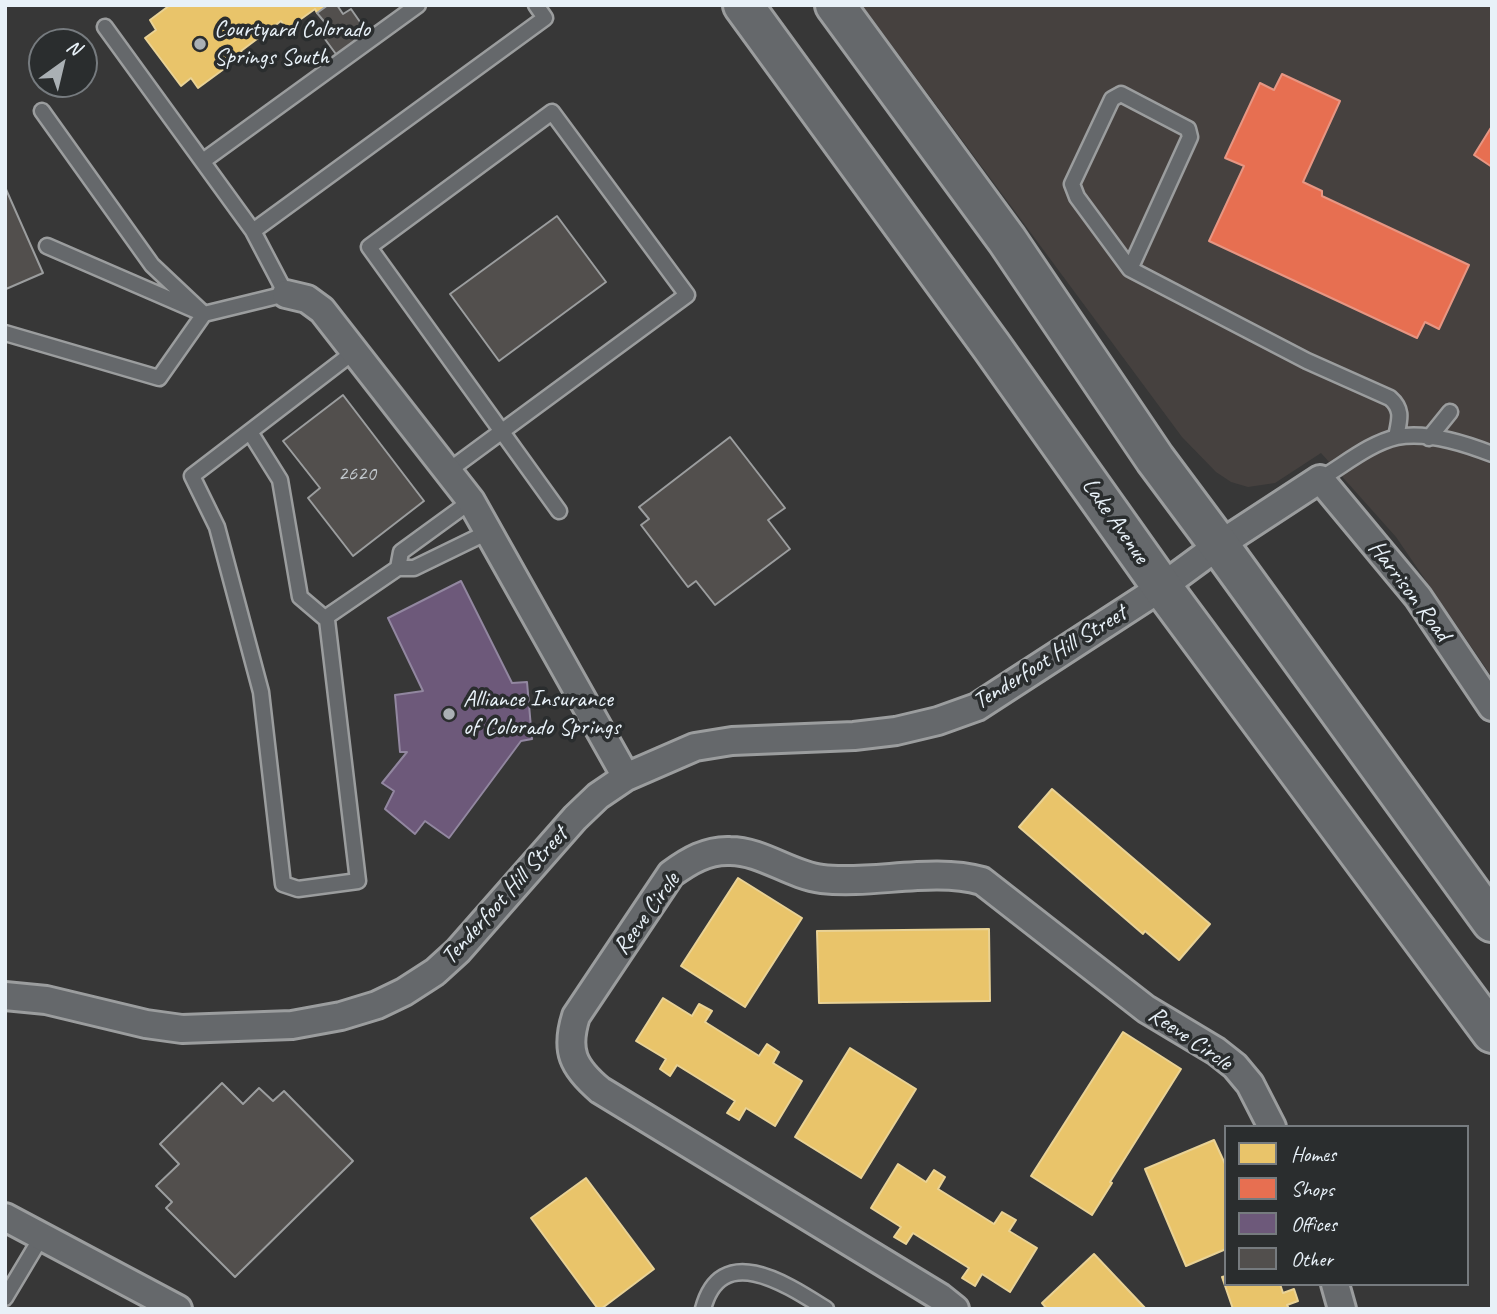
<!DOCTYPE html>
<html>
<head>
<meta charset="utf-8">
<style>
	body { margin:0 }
	#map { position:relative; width:1497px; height:1314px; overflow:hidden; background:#373737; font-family:Caveat,sans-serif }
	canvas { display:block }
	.frame { position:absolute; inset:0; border:7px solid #e8f1f8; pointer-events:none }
	.legend { position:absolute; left:1224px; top:1125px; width:245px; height:161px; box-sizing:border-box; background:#2a2d2e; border:2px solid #767b7f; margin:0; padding:9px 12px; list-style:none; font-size:21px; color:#e8f1f8 }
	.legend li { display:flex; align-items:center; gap:14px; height:35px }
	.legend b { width:35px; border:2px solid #767b7f }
	.north { position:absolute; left:28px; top:28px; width:70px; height:70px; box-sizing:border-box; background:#2a2d2e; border:2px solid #767b7f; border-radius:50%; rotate:34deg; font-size:19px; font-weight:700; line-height:28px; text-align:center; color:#e8f1f8 }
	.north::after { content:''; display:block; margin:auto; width:24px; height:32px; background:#aab0b4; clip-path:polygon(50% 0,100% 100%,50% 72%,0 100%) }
</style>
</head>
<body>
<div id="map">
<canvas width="1497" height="1314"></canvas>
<div class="frame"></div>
<ul class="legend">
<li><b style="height:19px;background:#e9c46a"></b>Homes</li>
<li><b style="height:19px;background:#e76f51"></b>Shops</li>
<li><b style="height:19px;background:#6d597a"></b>Offices</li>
<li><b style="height:19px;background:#524f4d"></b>Other</li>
</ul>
<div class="north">N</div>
</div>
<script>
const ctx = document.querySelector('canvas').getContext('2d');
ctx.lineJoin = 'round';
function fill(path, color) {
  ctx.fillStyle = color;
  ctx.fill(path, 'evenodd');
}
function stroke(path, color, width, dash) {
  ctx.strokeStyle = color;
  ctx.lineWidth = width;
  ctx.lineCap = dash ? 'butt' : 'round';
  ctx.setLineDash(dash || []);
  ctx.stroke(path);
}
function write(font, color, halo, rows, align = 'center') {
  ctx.font = font + ' Caveat,sans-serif';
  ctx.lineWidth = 7;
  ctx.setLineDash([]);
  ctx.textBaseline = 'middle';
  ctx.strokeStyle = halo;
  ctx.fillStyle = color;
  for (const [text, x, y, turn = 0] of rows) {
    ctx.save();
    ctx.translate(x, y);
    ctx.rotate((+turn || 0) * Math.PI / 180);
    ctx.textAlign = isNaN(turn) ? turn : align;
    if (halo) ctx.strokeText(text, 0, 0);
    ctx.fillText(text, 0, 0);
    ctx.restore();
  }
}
fill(new Path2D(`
	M862 5H1492V677L1396 537 1321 453 1275 483 1248 487 1231 482 1216 472 1182 437Z`), '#46413f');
const homes = new Path2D(`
	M170 5H328L317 13 315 9 287 29 281 21 241 51 243 55 198 88 191 78 181 86 145 38 156 30 150 20Z
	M1052 789 1210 924 1179 960 1145 931 1143 934 1019 827Z
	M738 878 802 918 745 1007 681 966Z
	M989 929 990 1001 819 1003 817 931Z
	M663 998 692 1016 699 1004 712 1011 705 1022 759 1056 767 1044 779 1052 773 1063 802 1081 775 1126 746 1108 739 1120 727 1113 735 1101 677 1065 670 1076 660 1069 666 1059 636 1041Z
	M1123 1032 1181 1069 1110 1182 1112 1183 1092 1215 1031 1176Z
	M850 1048 916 1089 861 1178 795 1137Z
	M1214 1140 1226 1166V1249L1186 1266 1145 1169Z
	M898 1164 926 1182 934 1170 945 1177 938 1189 994 1224 1002 1212 1016 1220 1009 1231 1037 1248 1010 1292 982 1274 975 1286 962 1278 969 1268 913 1233 906 1244 894 1237 901 1227 871 1208Z
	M586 1178 654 1269 601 1309H598L531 1218Z
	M1094 1254 1146 1309H1047L1042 1303Z
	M1226 1276V1284H1280L1283 1293 1294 1289 1298 1301 1287 1305 1289 1309H1233L1222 1277Z`);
fill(homes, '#e9c46a');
stroke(homes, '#e9d295', 2);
const shops = new Path2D(`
	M1282 74 1340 101 1303 182 1322 191V196L1469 265 1439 329 1425 322 1417 338 1209 241 1244 166 1225 158 1260 83 1274 90Z
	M1492 126V167L1474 155Z`);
fill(shops, '#e76f51');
stroke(shops, '#e79683', 2);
const offices = new Path2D(`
	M461 581 512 683 527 682 532 739 521 741 449 838 425 821 415 834 385 809 394 791 382 783 407 752H400L395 695 423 691 388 618Z`);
fill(offices, '#6d597a');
stroke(offices, '#9287a0', 2);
const building = new Path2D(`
	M328 5H337L343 14 351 9 372 39 341 61 319 31 327 25 317 13Z
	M5 187 43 273 6 289 5 287Z
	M557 216 606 282 499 361 450 294Z
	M343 395 424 501 353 556 308 498 320 488 283 441Z
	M730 437 785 508 768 520 790 549 715 605 696 581 688 587 641 525 649 519 639 507Z
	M222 1083 243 1104 259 1088 273 1101 284 1091 353 1161 235 1277 166 1208 172 1202 156 1186 179 1164 160 1144Z`);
fill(building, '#524f4d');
stroke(building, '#9b9d9e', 2);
const lane = new Path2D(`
	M42 111 152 265 204 314 286 294 253 231 105 27
	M203 161 418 5
	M253 231 545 18 536 5
	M1130 269 1190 137 1188 129 1121 94 1112 99 1072 184 1077 197 1130 269 1307 361 1390 398C1404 410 1399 421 1396 437
	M5 333 159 378 204 314 47 246
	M250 432 280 480 300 597 327 620 358 881 298 889 283 884 261 692 217 527 192 476 355 351
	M1429 438 1450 412
	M448 471 687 295 552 112 369 247 559 511
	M1320 479C1344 465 1370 443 1397 437 1427 431 1464 443 1492 454
	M398 568 401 552 471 501
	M325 618 398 568H414L488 532
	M5 1298 42 1236
	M703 1309C721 1240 788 1285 826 1309`);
const street = new Path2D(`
	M286 294 307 299 322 310 471 501 626 777
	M5 996 46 1000 146 1024 182 1029 292 1025 341 1016 377 1005 404 992 435 972 458 951 575 818 598 796 626 777 695 747 732 741 854 736 896 731 938 721 977 707 1162 587 1219 545 1320 479 1418 597 1492 707
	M5 1217 178 1309
	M1335 1284 1342 1309
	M955 1309 940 1297 600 1090C573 1067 565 1051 576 1016L671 874C689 861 707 850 730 851 762 851 790 875 822 879 872 885 933 867 982 881L1146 1009 1216 1051 1235 1066 1250 1084 1272 1127`);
const primary = new Path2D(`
	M743 5 992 347 1162 587 1492 1033
	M835 5 1007 240 1155 459 1219 545 1492 922`);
stroke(lane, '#9b9d9e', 19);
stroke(street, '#9b9d9e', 32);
stroke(primary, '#9b9d9e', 44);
stroke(lane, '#65686b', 14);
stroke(street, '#65686b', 26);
stroke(primary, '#65686b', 38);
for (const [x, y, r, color] of [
	[200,44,7,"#aab0b4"],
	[449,714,7,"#aab0b4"]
]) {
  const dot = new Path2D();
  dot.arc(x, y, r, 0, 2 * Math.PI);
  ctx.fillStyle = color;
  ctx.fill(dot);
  stroke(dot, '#2a2d2e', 2.5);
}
write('21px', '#c2c8cd', null, [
	["2620",357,474]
]);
write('24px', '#e8f1f8', '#2a2d2e', [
	["Courtyard Colorado",214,30],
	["Springs South",214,58],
	["Alliance Insurance",463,700],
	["of Colorado Springs",463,728]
], 'left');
write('24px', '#e8f1f8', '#2a2d2e', [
	["Lake Avenue",1115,521,55],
	["Harrison Road",1409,591,53],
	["Tenderfoot Hill Street",1050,658,-32],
	["Tenderfoot Hill Street",505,896,-48],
	["Reeve Circle",647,914,-54],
	["Reeve Circle",1190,1039,34]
]);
</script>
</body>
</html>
